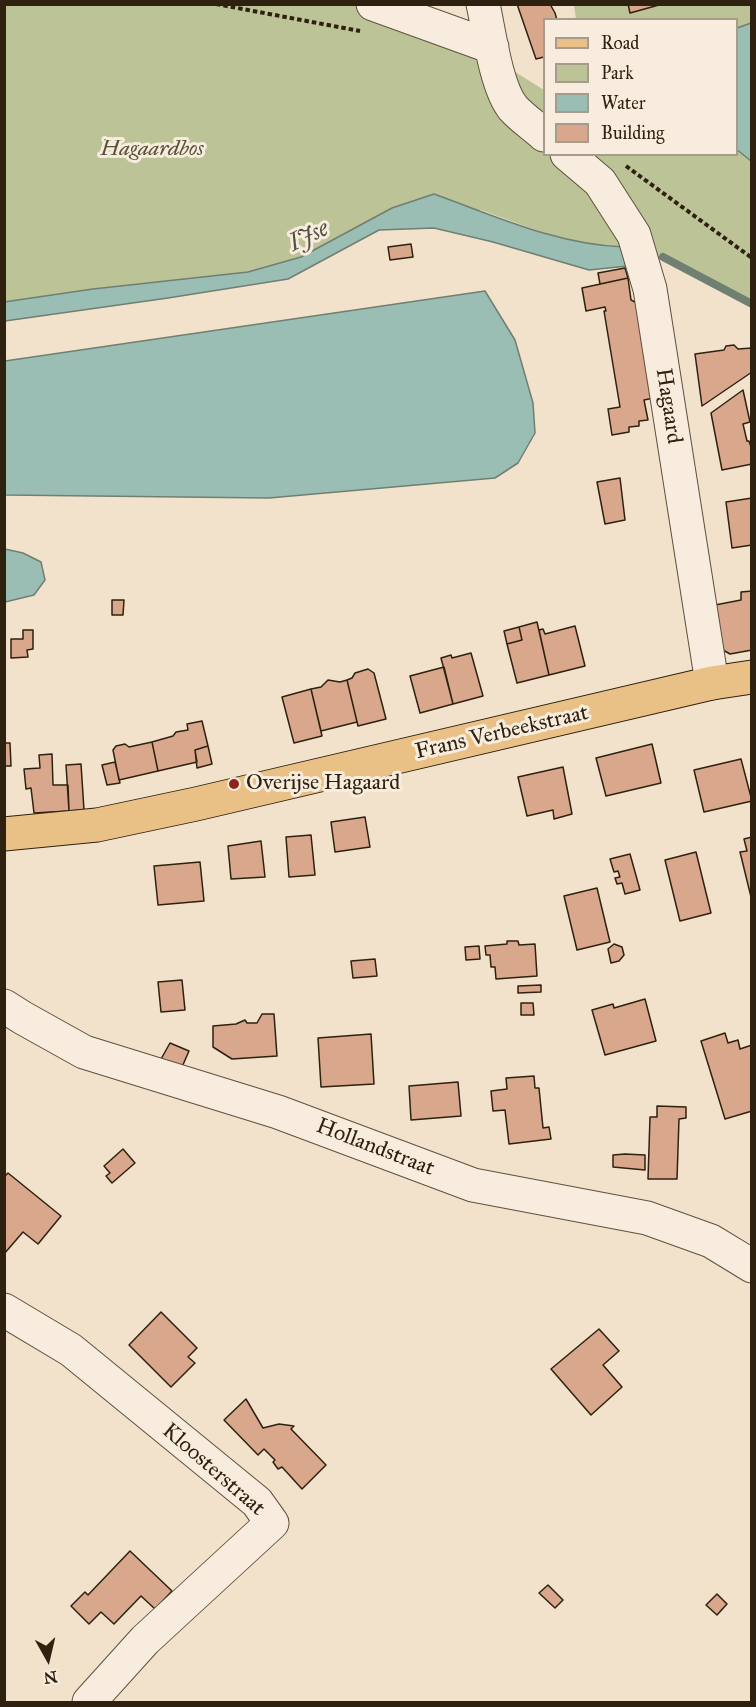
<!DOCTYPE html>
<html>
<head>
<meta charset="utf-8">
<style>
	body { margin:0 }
	#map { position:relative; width:756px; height:1707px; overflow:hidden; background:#f2e2cb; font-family:"IM FELL Great Primer",serif }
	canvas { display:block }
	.frame { position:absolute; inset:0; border:6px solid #2e210f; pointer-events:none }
	.legend { position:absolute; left:543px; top:18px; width:195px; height:138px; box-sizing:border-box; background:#f7ecdd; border:2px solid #a79b8b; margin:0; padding:8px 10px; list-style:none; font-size:18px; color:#2e210f }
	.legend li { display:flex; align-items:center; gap:12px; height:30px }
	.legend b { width:30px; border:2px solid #a79b8b }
	.north { position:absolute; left:18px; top:1629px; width:60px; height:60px; -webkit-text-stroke:4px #f7ecdd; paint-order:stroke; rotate:172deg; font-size:16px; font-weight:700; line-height:24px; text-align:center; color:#2e210f }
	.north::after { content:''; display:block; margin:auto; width:21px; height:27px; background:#2e210f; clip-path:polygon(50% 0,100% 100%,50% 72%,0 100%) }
</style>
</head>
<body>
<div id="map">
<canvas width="756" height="1707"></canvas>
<div class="frame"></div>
<ul class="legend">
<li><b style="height:8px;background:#e9c186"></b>Road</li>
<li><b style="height:16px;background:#bcc396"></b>Park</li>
<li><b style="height:16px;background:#9bbeb4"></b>Water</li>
<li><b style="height:16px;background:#d9a78b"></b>Building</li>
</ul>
<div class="north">N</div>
</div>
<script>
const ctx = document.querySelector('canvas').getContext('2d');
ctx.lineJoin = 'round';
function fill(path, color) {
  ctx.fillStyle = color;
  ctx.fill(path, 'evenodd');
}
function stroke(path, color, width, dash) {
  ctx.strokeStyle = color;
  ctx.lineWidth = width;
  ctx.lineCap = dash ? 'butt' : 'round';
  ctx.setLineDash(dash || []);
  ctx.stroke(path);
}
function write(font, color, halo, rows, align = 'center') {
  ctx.font = font + ' "IM FELL Great Primer",serif';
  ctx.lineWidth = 6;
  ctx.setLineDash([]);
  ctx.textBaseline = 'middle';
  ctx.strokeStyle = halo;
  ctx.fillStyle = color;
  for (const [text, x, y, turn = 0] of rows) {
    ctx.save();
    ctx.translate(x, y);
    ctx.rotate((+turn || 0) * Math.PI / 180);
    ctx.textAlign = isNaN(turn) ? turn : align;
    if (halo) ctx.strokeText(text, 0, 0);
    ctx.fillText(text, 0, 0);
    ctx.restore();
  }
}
fill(new Path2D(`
	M4 5H395L512 70 544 90V154H736L737 149 751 161V304L663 257 621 261 481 210 370 229 274 275 5 316Z
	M574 5H751V23L737 28 736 20 576 19Z`), '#bcc396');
const water = new Path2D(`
	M751 23H752L751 161 736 149 737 28Z
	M434 194C495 216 558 245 624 247L628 266 589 270 493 242 434 228 379 230 288 279 168 298 5 321 4 302 93 289 248 272 301 257 392 208Z
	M485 291 515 340 533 403 535 433 518 463 495 478 269 498 5 495V361Z
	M5 549 23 553 41 562 45 580 34 595 5 602Z`);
fill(water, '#9bbeb4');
stroke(water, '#6f7f72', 1.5);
stroke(new Path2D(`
	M663 257 752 304`), '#6f7f72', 8);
const building = new Path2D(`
	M517 4H550L555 13 557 20H544V57L536 59Z
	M628 4H659V5L630 13Z
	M411 244 413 257 390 260 388 247Z
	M625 268 628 278 600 284 598 273Z
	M628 278 631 300 637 303 654 398 644 400 648 420 639 421V426L629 427V432L612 435 608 409 620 407 604 311H606L605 307 586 311 582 288Z
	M734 345 738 349 752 348V372L702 406 695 354 724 350 726 346Z
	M743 390 750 422 743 424 747 441H749L752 450V464L722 470 711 413Z
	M620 478 625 520 605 524 597 482Z
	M752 498V545L732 548 726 502Z
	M752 591V650L730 654 723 650 715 605 741 600V592Z
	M112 600H124L123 615H112Z
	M537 622 549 675 517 683 507 644 522 640 519 627Z
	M575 626 585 666 549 675 539 630 543 629 545 634Z
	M519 627 522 640 507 644 504 631Z
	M23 630H33V649L27 650 28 657 11 658V639H23Z
	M471 653 483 696 453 704 441 658 451 655 452 658Z
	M444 667 453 704 420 713 410 676Z
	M368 669 374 673 386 719 358 726 347 680 352 678 355 673Z
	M328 680 340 682 347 680 357 722 321 731 311 689 321 687Z
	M311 689 322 736 294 743 282 697Z
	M202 721 208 746 195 750 197 762 158 771 152 742 173 736 176 732 188 730 187 724Z
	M152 742 158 771 119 780 113 750 116 746 125 744 129 747Z
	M4 743H10L11 766H4Z
	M652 744 661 783 606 796 596 758Z
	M208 746 212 764 197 768 195 750Z
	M52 754 53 785H68L69 811 34 813 31 788 26 789 24 769 40 768 39 755Z
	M741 759 752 801 704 812 694 770Z
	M115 762 120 783 107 785 102 765Z
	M81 764 84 810 69 811 66 765Z
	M563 767 572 814 554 819 553 810 527 816 518 777Z
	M365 817 370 847 335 852 331 822Z
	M311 835 315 875 289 877 286 837Z
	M752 837V901L740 852 747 851 744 839Z
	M261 841 265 877 231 879 228 846Z
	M696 852 711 913 680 921 665 860Z
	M630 854 640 890 625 894 622 883 617 884 615 878 620 877 618 871 614 872 610 859Z
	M200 862 204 901 158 905 154 866Z
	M597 888 610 942 577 950 564 896Z
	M507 941H518L519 945 535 944 537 976 496 979 495 967H491L490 955H486L485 946 507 944Z
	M614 944 622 947 624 955 619 961 611 963 608 949Z
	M479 946 480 959 466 960 465 947Z
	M375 959 377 976 353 978 351 961Z
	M182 980 185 1010 161 1012 158 982Z
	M541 985V992L518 993V986Z
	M645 999 656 1041 605 1055 592 1010 613 1004 614 1008Z
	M521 1003H533L534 1015H521Z
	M262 1014H274L277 1056 232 1059 213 1047V1026L236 1024 245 1020 247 1023H257Z
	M725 1033 728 1043 738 1040 740 1049 752 1045V1111L725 1119 701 1041Z
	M371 1034 374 1084 321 1087 318 1038Z
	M170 1043 189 1051 182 1067 161 1059Z
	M534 1076 535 1088H539L543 1128 549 1127 551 1139 509 1144 505 1110 493 1111 491 1091 507 1089 506 1078Z
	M458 1082 461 1116 411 1120 409 1086Z
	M657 1106 686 1107V1118L679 1119 677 1179H648L650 1117H657Z
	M123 1149 135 1163 112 1183 106 1176 110 1173 104 1166Z
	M625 1154 645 1155V1170L613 1167V1155Z
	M8 1173 61 1216 38 1244 23 1232 4 1254V1177Z
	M161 1312 197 1348 188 1357 195 1363 171 1387 129 1345Z
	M599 1329 619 1351 603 1365 622 1387 591 1415 551 1369Z
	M246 1399 263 1428 279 1424 294 1426 291 1429 326 1465 302 1489 282 1467 278 1469 273 1462 275 1460 264 1449 258 1455 224 1420Z
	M130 1551 172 1591 155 1609 141 1596 114 1624 101 1612 89 1624 71 1606 85 1592 88 1595Z
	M548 1585 563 1600 555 1608 539 1593Z
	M717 1594 727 1604 717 1615 706 1605Z`);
fill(building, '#d9a78b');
stroke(building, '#2e210f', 1.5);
const minor = new Path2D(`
	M373 4 492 47
	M483 4C489 31 496 87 513 108 522 118 534 126 544 135
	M567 154 600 182 634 235 650 289 712 683
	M4 1006 23 1018 84 1052 278 1112 473 1185 647 1218 711 1241 752 1266
	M4 1310 71 1350 257 1502 272 1523 145 1640 89 1702`);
const major = new Path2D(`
	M4 834 97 825 196 804 712 683 752 677`);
stroke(minor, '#5f513e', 35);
stroke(major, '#2e210f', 35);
stroke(new Path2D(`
	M216 4 360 31
	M626 166 752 258`), '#2e210f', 4, [4.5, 3]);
stroke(minor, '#f7ecdd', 33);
stroke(major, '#e9c186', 33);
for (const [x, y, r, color] of [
	[234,784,6,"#8f2418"]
]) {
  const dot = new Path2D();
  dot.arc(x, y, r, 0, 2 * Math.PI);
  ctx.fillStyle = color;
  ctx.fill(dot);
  stroke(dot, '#f7ecdd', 2);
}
write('italic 22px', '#595238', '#f7ecdd', [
	["Hagaardbos",152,150]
]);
write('22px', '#2e210f', '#f7ecdd', [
	["Hagaard",668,406,81],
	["Frans Verbeekstraat",502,733,-13],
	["Hollandstraat",375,1148,21],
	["Kloosterstraat",213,1470,41]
]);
write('22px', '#2e210f', '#f7ecdd', [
	["Overijse Hagaard",246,784]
], 'left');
write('italic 24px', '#4f5041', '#f7ecdd', [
	["IJse",309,237,-26]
]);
</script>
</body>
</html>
